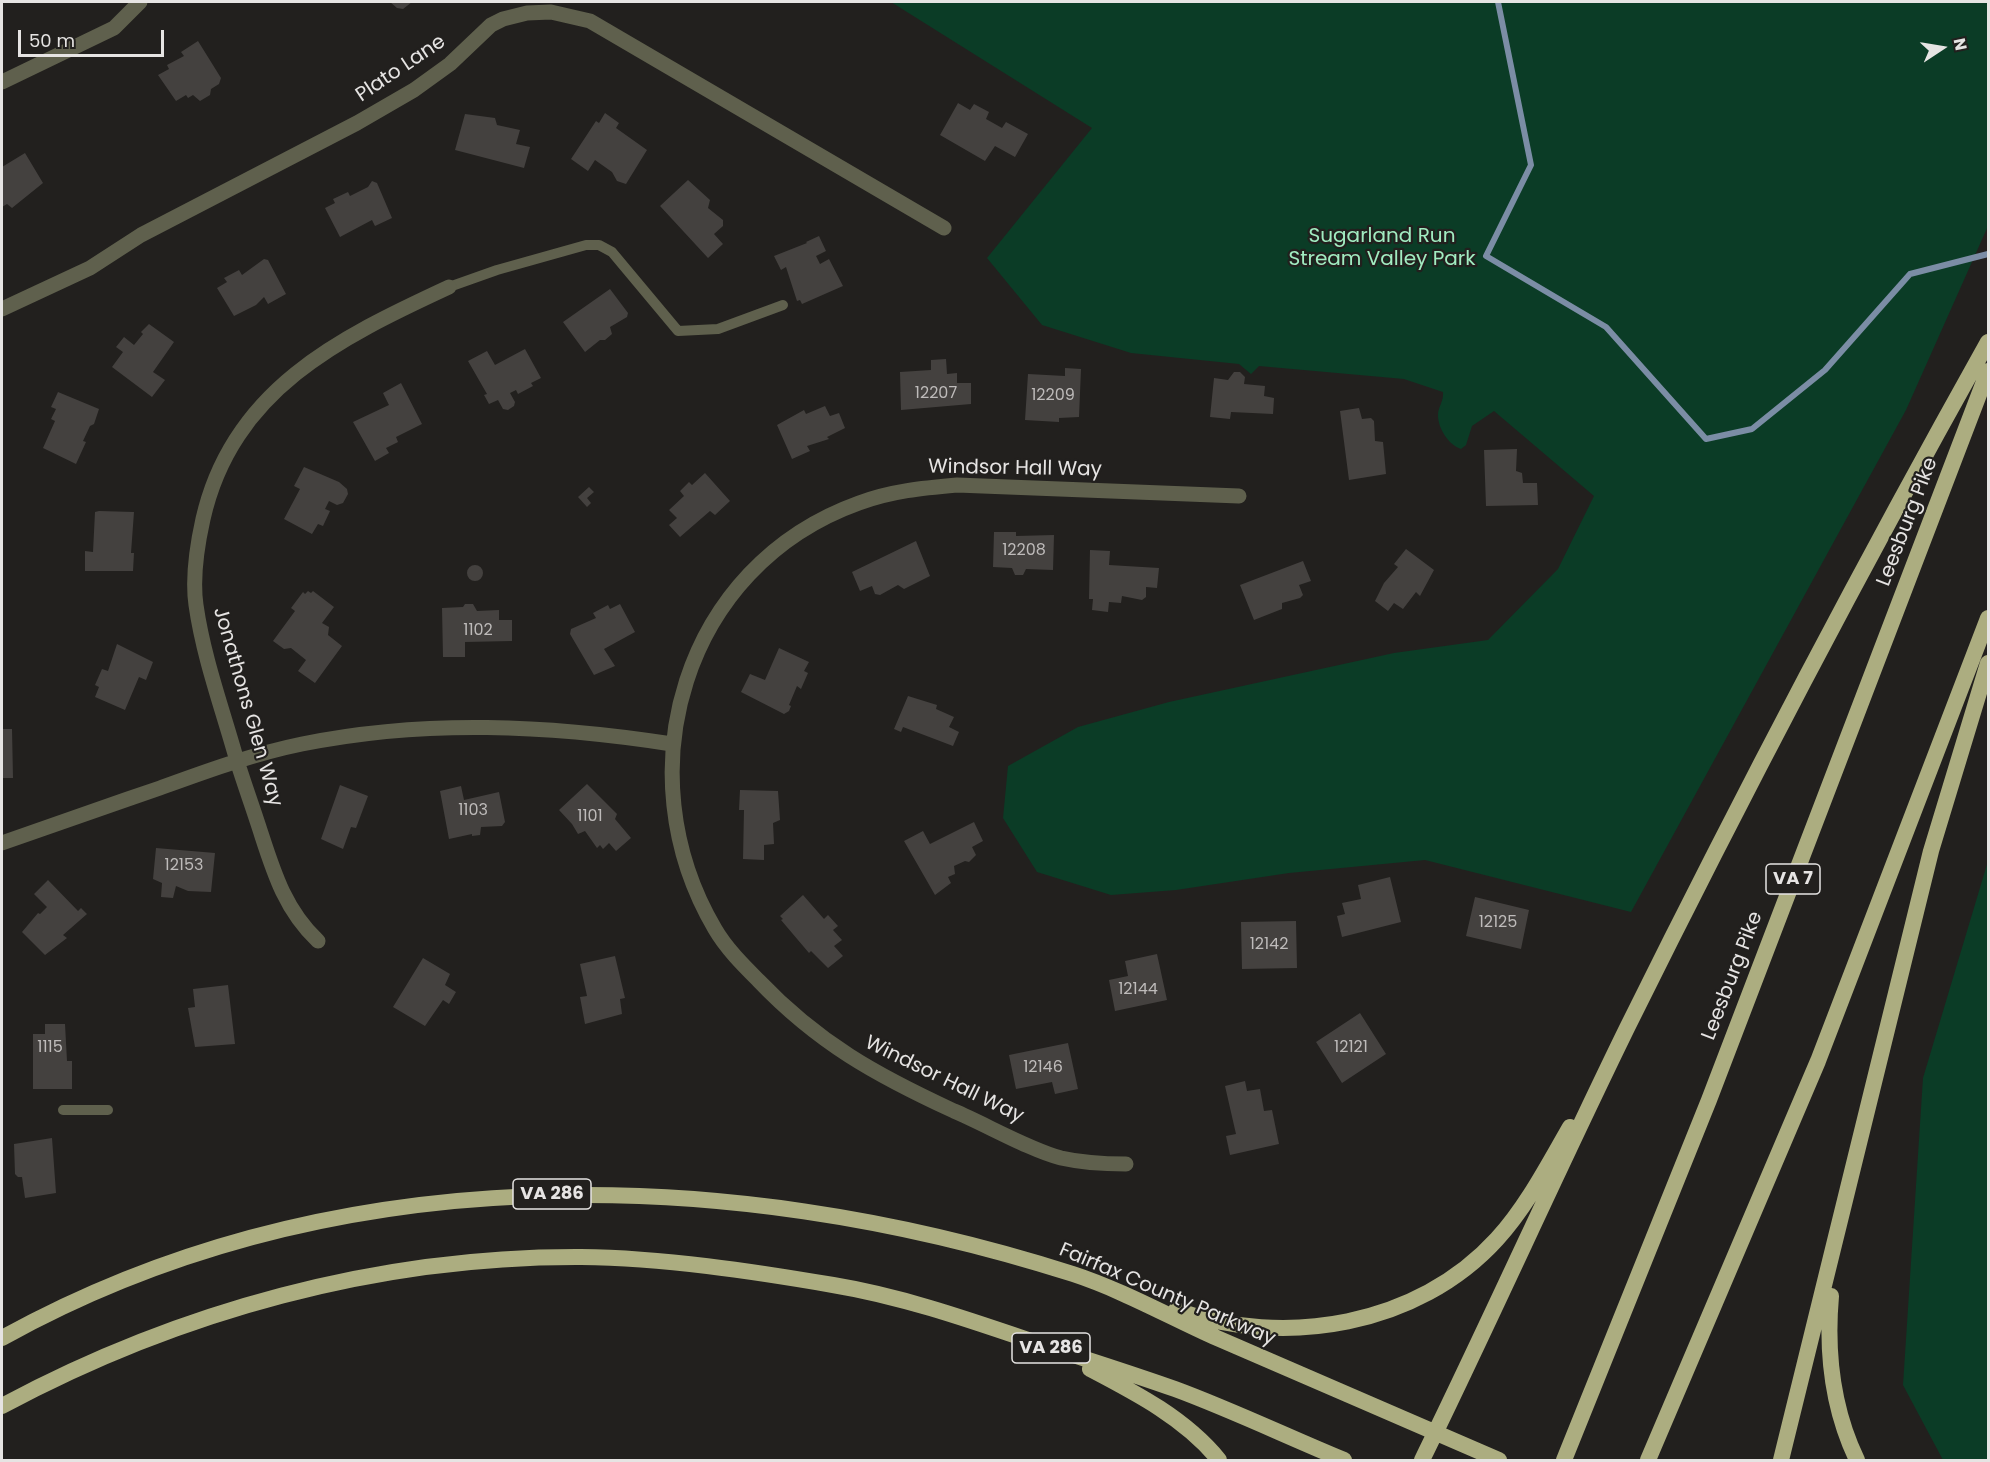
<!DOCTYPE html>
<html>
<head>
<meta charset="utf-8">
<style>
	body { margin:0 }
	#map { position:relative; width:1990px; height:1462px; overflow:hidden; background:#22201e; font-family:Poppins,sans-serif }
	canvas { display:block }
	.frame { position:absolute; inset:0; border:3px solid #e6e4e3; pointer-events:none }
	.north { position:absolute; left:1912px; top:18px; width:60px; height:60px; -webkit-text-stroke:4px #22201e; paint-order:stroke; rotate:78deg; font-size:16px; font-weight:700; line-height:24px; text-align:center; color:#e6e4e3 }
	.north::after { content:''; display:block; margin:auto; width:21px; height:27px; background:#e6e4e3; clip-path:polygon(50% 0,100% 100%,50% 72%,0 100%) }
	.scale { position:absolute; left:18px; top:30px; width:146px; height:27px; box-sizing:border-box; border:3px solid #e6e4e3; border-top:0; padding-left:8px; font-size:18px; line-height:21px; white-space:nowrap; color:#e6e4e3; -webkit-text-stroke:4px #22201e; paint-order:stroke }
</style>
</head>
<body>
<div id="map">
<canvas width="1990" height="1462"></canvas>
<div class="frame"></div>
<div class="north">N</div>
<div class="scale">50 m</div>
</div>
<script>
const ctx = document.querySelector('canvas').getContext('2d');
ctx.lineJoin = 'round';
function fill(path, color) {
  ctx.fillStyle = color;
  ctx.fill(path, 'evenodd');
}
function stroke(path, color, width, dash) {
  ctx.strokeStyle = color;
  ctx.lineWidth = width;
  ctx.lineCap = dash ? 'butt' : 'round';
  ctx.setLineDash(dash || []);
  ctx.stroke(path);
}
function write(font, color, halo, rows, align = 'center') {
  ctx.font = font + ' Poppins,sans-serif';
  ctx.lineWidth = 4.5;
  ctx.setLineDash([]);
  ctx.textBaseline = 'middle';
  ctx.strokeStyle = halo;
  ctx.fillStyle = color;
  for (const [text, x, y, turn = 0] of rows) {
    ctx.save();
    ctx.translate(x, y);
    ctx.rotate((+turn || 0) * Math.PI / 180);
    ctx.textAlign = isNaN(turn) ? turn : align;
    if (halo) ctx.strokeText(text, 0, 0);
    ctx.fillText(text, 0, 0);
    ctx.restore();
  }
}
fill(new Path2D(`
	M891 2H1988V226L1906 410 1631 912 1425 860 1289 873 1176 890 1111 895 1037 872 1003 818 1008 766 1078 727 1169 702 1394 653 1488 640 1558 569 1594 496 1494 411 1472 426 1466 445 1461 449C1449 445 1438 429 1438 415 1438 407 1444 401 1443 392L1404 379 1259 366 1251 374 1239 364 1131 353 1042 325 987 258 1092 128Z
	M1988 861V1460H1943L1903 1385 1923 1078Z`), '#0b3c26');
stroke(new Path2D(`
	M1498 2 1531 165 1486 256 1606 327 1706 439 1752 429 1825 370 1910 274 1988 254`), '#7b8da5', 6);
fill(new Path2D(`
	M390 2H412L403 9 397 8Z
	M198 41 221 78 219 84 211 89 210 95 200 101 193 95 188 98 186 95 176 101 158 75 169 69 167 65 184 56 181 52Z
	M958 103 970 110 974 104 989 112 986 119 1002 128 1006 122 1028 134 1015 157 995 146 985 161 940 135Z
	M605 113 619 123 616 128 647 150 626 184 617 181 612 172 595 160 588 171 571 159 596 121 599 123Z
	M465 114 495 118 497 125 520 130 516 144 530 147 524 168 455 150Z
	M25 153 43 183 12 208 7 204 2 207V167Z
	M688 180 710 200 708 208 723 220V226L714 234 723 244 708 258 660 206Z
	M372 181 377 183 392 218 375 226 372 220 340 237 325 208 335 203 333 199 348 192 350 196 368 187Z
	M819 236 826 251 816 256 820 264 829 259 843 286 802 304 800 300 797 301 786 267 781 270 774 256 807 243 806 242Z
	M264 259 268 260 286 294 268 304 264 297 256 305 234 316 217 288 227 282 224 278 239 270 242 275Z
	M610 289 628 313 627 317 610 327 612 334 605 340H600L585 352 563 322Z
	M149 324 174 342 153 372 165 380 152 397 112 367 123 352 116 347 124 337 134 345 143 334 141 332Z
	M525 349 541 378 531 383 533 386 518 394 516 390 510 393 515 402 514 406 508 410 503 409 498 400 489 404 484 395 487 394 468 361 487 351 495 365Z
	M946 359 947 374 957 373V383H971V404L901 410 900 372 931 370V360Z
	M1065 368 1081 369 1079 417 1059 418V422L1025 420 1028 374 1065 376Z
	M1234 372H1240L1245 377 1244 384 1265 386 1264 396 1274 398 1273 414 1231 412 1230 419 1210 417 1214 378 1228 380Z
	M401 383 422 424 396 437 398 442 386 448 389 453 375 461 353 422 389 405 383 393Z
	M58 392 99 409 94 424 90 426 83 441 86 442 76 464 43 448 55 421 51 419 56 409 51 407Z
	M825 406 830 416 839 413 845 428 827 437 829 439 807 446 810 451 792 459 777 425 804 410 806 414Z
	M1359 408 1362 419 1371 418 1374 421 1375 441 1383 442 1386 474 1349 480 1340 411Z
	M1517 449 1516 471 1522 473 1523 483H1537L1538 505 1486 506 1484 450Z
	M304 467 339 482 347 489 348 494 343 503 337 505 329 501 325 509 330 511 323 526 318 524 312 534 284 519 300 489 294 486Z
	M705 473 730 501 715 515 710 511 680 537 669 525 677 518 669 510 684 496 680 491 689 482 692 485Z
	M589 487 594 492 587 498 591 503 587 507 578 497Z
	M99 511 134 512 131 553H134L133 571H85V551L93 552 95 512Z
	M994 532H1016V536L1054 535 1053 570 1026 569 1023 575H1015L1012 568 993 567Z
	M916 541 930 576 904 589 898 585 880 595 875 594 872 586 860 591 852 572Z
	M1406 549 1434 570 1420 596 1416 592 1403 609 1394 603 1388 611 1375 601 1384 583 1398 567 1394 564Z
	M1090 550 1110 551 1109 565 1159 568 1157 588 1146 587V597L1142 600 1122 596 1121 603 1109 602 1108 612 1092 610 1093 599H1089Z
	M1303 561 1311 581 1299 585 1303 595 1300 598 1282 603V609L1254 620 1240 585Z
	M467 573a8 8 0 1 1 16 0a8 8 0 1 1-16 0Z
	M308 591 311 593 313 591 334 607 322 623 329 627 328 635 342 646 315 683 298 671 306 660 291 648 284 649 273 641 295 611 291 608 303 592 305 594Z
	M465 604H473L477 611 499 610V620H512V641L465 642V657H443L442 608 463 607Z
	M620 604 635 632 604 649 615 666 594 675 570 634 571 629 596 618 593 613 608 605 610 609Z
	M117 644 153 662 146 680 139 677 125 710 95 697 99 687 95 685 102 669 108 671Z
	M779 648 809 662 804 671 808 673 801 689 797 686 789 705 791 706 789 711 784 714 741 692 750 674 765 680Z
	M908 696 937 705 936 709 954 717 949 727 959 732 953 746 903 727 901 732 894 729Z
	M2 729H12L13 778H2Z
	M587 784 617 814 615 819 631 838 616 851 609 843 603 849 600 845 597 848 585 831 578 834 572 824 559 810Z
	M340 785 368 796 356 828 351 827 343 849 321 839Z
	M461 786 464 800 499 792 505 822 502 826 481 827 480 835 472 836V834L449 839 440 791Z
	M740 790 778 791 780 820 773 823 774 844 764 845V860L743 859 744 810H739Z
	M974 822 983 841 972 847 976 855 969 862 965 861 954 866 955 874 948 877 951 883 935 895 904 841 923 831 930 844Z
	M156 848 215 853 211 892 188 891 176 886 173 898 161 897 162 883 153 879Z
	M1390 877 1401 922 1342 937 1337 916 1345 914 1342 903 1361 899 1358 885Z
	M48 880 78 911 81 908 87 914 63 935 67 938 45 955 22 932 38 913 40 914 47 907 34 894Z
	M803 895 824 919 828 915 838 926 833 930 842 940 834 946 843 956 828 968 811 951 809 953 781 920 783 919 780 916Z
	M1475 897 1529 910 1521 949 1466 936Z
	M1296 921 1297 968 1242 969 1241 922Z
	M1157 954 1167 1000 1115 1011 1109 980 1128 976 1125 961Z
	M615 956 625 998 620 999 622 1014 585 1024 580 997 587 996 580 964Z
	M423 958 450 974 445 985 456 992 449 1004 443 1000 425 1026 393 1007Z
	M228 985 235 1044 195 1047 188 1008 195 1007 193 989Z
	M1360 1013 1386 1054 1342 1083 1316 1042Z
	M45 1024H65L67 1061H72V1089H33V1034H45Z
	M1068 1043 1078 1089 1055 1094 1052 1082 1016 1089 1009 1055Z
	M1245 1081 1247 1091 1260 1089 1264 1111 1272 1110 1279 1144 1230 1155 1226 1136 1236 1134 1225 1086Z
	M52 1138 56 1193 25 1198 22 1177H18L15 1174 14 1144Z`), '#44413f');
stroke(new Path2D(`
	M449 287 497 270 586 245H599L612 252 678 331 718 329 783 305
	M63 1110H108`), '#5f604d', 10);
stroke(new Path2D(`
	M2 82 114 28 140 2
	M2 309 90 268 141 235 357 123 414 90 450 64 491 25 503 19 527 13 551 12 590 21 944 228
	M2 843C54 825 107 806 160 788 207 771 253 754 302 744 425 719 549 725 672 744
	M318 941C284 909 273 870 259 827 251 802 242 778 235 754 221 705 203 655 196 605 192 577 197 546 203 519 232 390 339 338 449 287
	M1126 1164C1104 1164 1083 1163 1061 1158 1030 1150 985 1124 954 1111 876 1075 818 1043 758 980 743 965 726 948 715 929 623 773 683 566 859 503 891 491 923 488 957 485L1239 496`), '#5f604d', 15);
stroke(new Path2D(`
	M1831 1296C1826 1353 1832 1408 1857 1460
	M1176 1310C1285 1348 1418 1326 1497 1239 1527 1206 1548 1165 1570 1127
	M2 1338C329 1157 723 1162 1073 1274 1122 1290 1170 1317 1217 1338 1311 1379 1405 1419 1499 1460
	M1090 1369C1136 1393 1186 1419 1219 1460
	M2 1406C179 1311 379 1256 581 1257 664 1258 751 1271 833 1285 906 1297 978 1323 1049 1347 1091 1361 1133 1374 1175 1389 1232 1410 1288 1437 1344 1460
	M1422 1460C1492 1317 1557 1171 1627 1028 1742 796 1862 567 1988 342
	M1564 1460 1709 1100 1988 371
	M1648 1460 1818 1061 1988 618
	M1781 1460 1931 851 1988 663`), '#acad80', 16);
write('16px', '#bebbba', null, [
	["12207",936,394],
	["12209",1053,396],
	["12208",1024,551],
	["1102",478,631],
	["1103",473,811],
	["1101",590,817],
	["12153",184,866],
	["12125",1498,923],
	["12142",1269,945],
	["12144",1138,990],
	["1115",50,1048],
	["12121",1351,1048],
	["12146",1043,1068]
]);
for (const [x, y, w] of [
	[1793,879,54],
	[552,1194,78],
	[1051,1348,78]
]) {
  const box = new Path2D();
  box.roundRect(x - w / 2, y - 15, w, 30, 4.5);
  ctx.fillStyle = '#22201e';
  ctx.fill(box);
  stroke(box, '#e6e4e3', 1.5);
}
write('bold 18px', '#e6e4e3', null, [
	["VA 7",1793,879],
	["VA 286",552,1194],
	["VA 286",1051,1348]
]);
write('20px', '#e6e4e3', '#22201e', [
	["Plato Lane",401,69,-34],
	["Windsor Hall Way",1015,469,1],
	["Leesburg Pike",1908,522,-69],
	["Jonathons Glen Way",247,707,74],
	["Leesburg Pike",1733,976,-69],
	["Windsor Hall Way",944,1080,26],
	["Fairfax County Parkway",1167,1295,23]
]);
write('20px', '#a1ecc1', '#22201e', [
	["Sugarland Run",1382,237],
	["Stream Valley Park",1382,260]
]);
</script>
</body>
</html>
